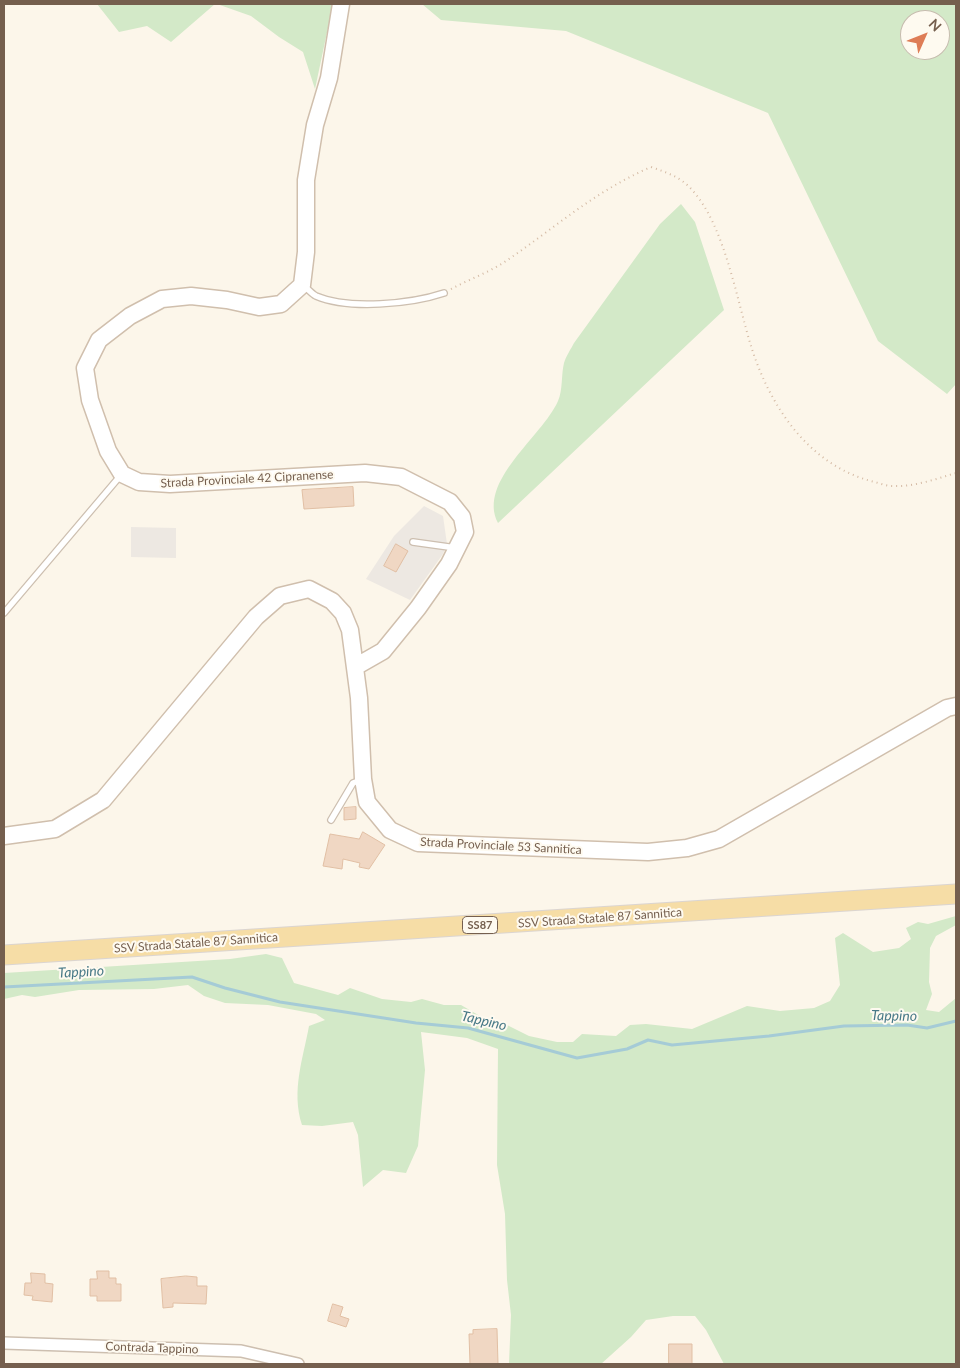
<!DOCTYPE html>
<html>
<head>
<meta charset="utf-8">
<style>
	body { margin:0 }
	#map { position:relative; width:960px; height:1368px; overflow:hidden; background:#fcf6ea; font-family:Lato,sans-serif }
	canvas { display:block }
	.frame { position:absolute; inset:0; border:5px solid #755f4e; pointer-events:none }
	.north { position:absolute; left:900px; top:10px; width:50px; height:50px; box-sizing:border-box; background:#fefaf0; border:1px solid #c7bcaf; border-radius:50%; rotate:46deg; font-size:14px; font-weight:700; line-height:20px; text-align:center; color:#755f4e }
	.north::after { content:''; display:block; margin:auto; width:18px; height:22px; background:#de7d56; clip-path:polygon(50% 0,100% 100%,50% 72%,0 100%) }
</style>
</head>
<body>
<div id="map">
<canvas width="960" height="1368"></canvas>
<div class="frame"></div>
<div class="north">N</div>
</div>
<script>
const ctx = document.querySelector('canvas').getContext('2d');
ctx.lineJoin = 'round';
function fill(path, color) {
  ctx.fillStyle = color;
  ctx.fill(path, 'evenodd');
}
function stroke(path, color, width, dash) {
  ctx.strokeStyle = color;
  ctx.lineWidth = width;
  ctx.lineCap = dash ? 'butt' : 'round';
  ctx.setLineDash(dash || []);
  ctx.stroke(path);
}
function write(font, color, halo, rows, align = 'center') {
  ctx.font = font + ' Lato,sans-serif';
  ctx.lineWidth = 4;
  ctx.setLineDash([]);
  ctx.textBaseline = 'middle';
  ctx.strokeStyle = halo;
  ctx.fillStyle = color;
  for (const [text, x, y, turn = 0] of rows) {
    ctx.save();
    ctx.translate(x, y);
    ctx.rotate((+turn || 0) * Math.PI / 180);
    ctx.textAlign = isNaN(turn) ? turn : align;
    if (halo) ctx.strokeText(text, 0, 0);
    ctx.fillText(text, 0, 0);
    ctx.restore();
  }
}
fill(new Path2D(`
	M424 506 443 516 447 544 443 554 410 600 366 579 394 536Z
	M131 527 176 528V558L131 557Z`), '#ede8e2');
fill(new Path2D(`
	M97 4H215L171 42 147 26 119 32Z
	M217 4H333L315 89 303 52 279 37 251 16Z
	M422 4H956V384L947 394 878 341 768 113 566 31 441 20ZM910 20H940V50H910Z
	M681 204 695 222 724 310 498 523C477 481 542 437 558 401 563 390 561 375 564 363 566 356 571 349 574 343L660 224Z
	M956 916V925L936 936 930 948 929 982 932 994 926 1010 939 1012 956 998V1364H724L706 1330 695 1316H673L646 1320 631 1337 601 1364H509L511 1315 507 1280 505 1214 497 1165 498 1049 467 1038 421 1032 425 1070 418 1146 406 1173 383 1170 363 1187 358 1135 353 1122 322 1126 302 1125C291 1091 303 1059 309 1026L325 1020 316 1014 268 1005 225 1003 204 996 188 985 154 989 79 990 35 997 22 995 4 999V973L230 959 266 954 282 958 294 983 338 995 350 988 382 999 411 1002 422 999 444 1005H461L492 1023 507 1025 529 1036 557 1042H573L582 1034 616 1036 630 1025 646 1024 692 1029 747 1006 780 1011 814 1008 830 1001 840 985 835 938 843 933 873 952 899 948 911 939 906 928 918 922 928 924Z`), '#d3e9c8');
stroke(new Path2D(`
	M4 987 192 977 225 988 280 1002 416 1023 468 1028 577 1058 627 1049 648 1040 672 1045 769 1036 844 1026 907 1025 927 1028 956 1021`), '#a5cbd6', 3);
const building = new Path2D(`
	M353 487 354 506 304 509 302 490Z
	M396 544 408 551 396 572 384 566Z
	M356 807V819L344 820V808Z
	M363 832 385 845 369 869 359 867 360 863 343 859 342 869 323 866 330 834 359 839Z
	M97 1271H109V1278H116V1284H121V1301H97V1296H90V1279H97Z
	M31 1273 45 1274V1283L53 1284 52 1302 32 1300 33 1296 24 1295 25 1283H31Z
	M186 1276 197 1277V1286H207L206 1304 173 1303V1307L163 1308 161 1279Z
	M333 1304 343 1307 340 1316 349 1319 346 1327 328 1321Z
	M497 1329 498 1364H470L469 1334H473V1330Z
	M669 1344H692V1364H669Z`);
fill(building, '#f0d7c3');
stroke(building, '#e1bfa4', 1);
const lane = new Path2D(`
	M304 286C308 289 312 294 316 296 349 310 411 304 444 293
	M413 542 456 548
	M4 613 121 475
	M331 820 353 783 361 780`);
const street = new Path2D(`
	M4 1343 241 1351 298 1364`);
const secondary = new Path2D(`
	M341 4 329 78 315 125 306 180V252L302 285 281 304 259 307 227 300 191 296 162 299 130 316 99 340 85 368 90 400 108 451 122 474 139 482 170 484 365 473 401 477 450 502 462 517 465 532 449 564 418 608 383 651 355 667
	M4 836 55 829 103 800 256 617 280 596 309 589 332 601 343 613 350 630 359 698 363 779 367 802 390 830 418 843 648 852 687 848 719 839 947 708 956 706`);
const primary = new Path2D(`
	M4 955 956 894`);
stroke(lane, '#cdbfb0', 8);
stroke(street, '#cdbfb0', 14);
stroke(secondary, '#d0bfad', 19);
stroke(primary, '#dbd5d1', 21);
stroke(new Path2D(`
	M451 289C468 280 487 273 503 263 554 229 593 192 651 167 668 173 681 177 693 191 725 227 737 301 751 346 770 407 810 467 875 482 881 484 887 486 893 486 914 487 936 479 956 473`), '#d5bba5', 2, [1, 4]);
stroke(lane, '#fff', 5.5);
stroke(street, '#fff', 11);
stroke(secondary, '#fff', 16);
stroke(primary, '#f6dda6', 19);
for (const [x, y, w] of [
	[480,925,35]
]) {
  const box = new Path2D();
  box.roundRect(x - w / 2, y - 8.5, w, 17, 4);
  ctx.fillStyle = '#fefaf0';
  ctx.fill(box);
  stroke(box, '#755f4e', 1);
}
write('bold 11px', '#755f4e', null, [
	["SS87",480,925]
]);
write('12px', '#755f4e', '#fefaf0', [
	["Strada Provinciale 42 Cipranense",247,479,-3],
	["Strada Provinciale 53 Sannitica",501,846,3],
	["SSV Strada Statale 87 Sannitica",600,918,-4],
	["SSV Strada Statale 87 Sannitica",196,943,-4],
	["Contrada Tappino",152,1348,2]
]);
write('italic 14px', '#487987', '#fefaf0', [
	["Tappino",81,972,-3],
	["Tappino",894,1016,1],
	["Tappino",484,1021,13]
]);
</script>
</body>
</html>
